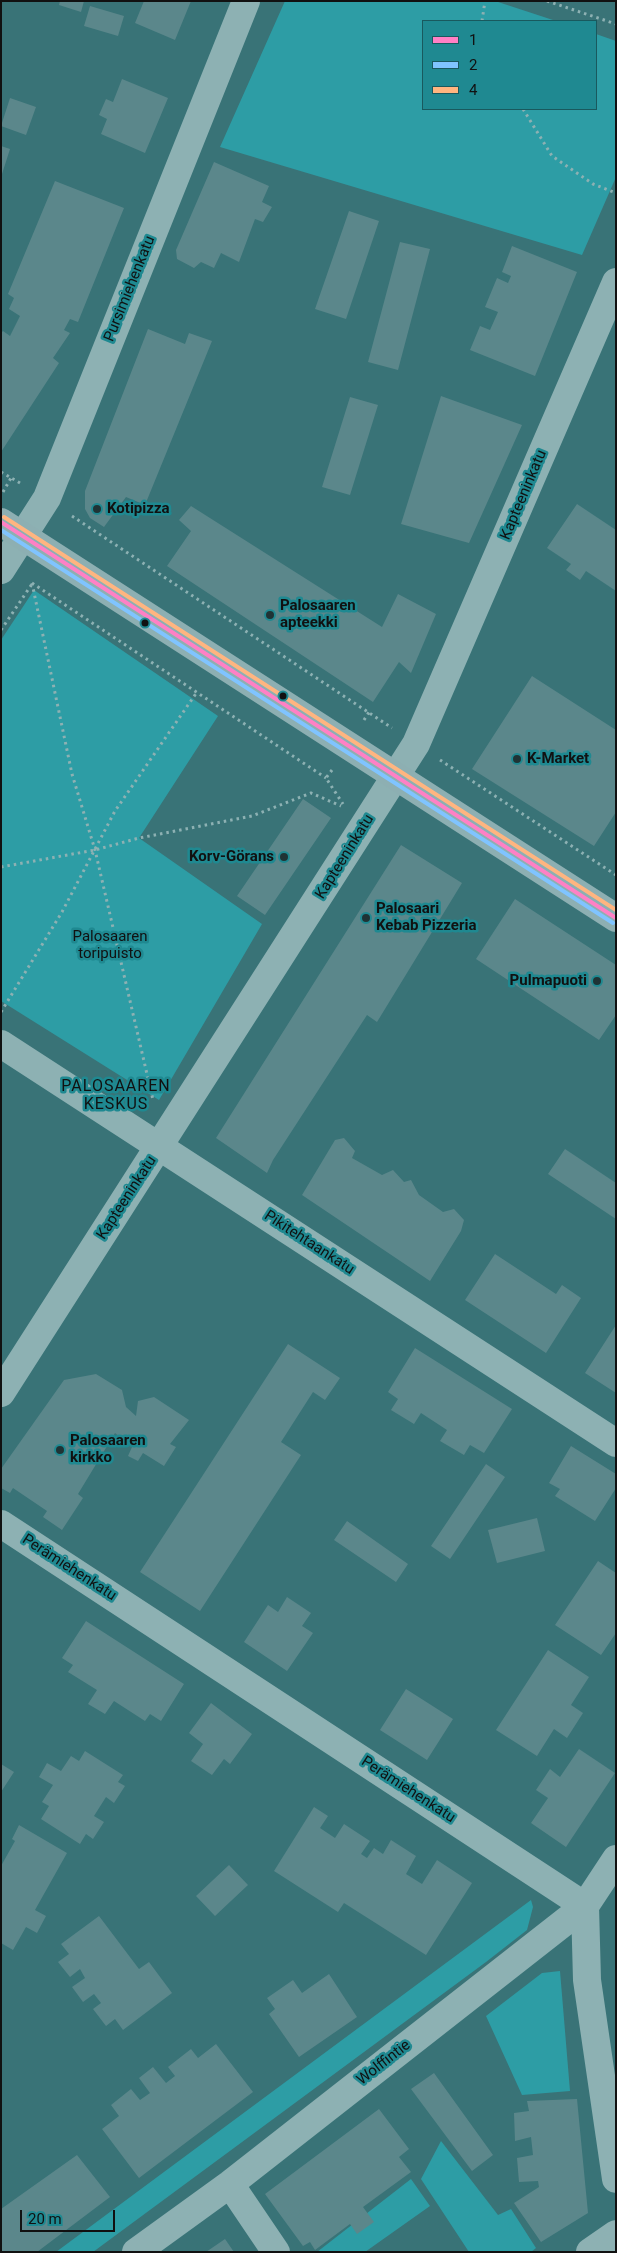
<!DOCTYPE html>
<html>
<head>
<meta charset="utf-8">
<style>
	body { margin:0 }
	#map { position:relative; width:617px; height:2253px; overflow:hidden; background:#397377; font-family:Roboto,sans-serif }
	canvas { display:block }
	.frame { position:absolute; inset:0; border:2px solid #111; pointer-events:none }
	.legend { position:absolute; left:422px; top:20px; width:175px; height:90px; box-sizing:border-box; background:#1f8991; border:1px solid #19595e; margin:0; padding:6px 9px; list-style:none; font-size:15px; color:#111 }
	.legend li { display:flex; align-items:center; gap:10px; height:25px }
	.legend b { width:25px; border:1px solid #19595e }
	.scale { position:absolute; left:20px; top:2210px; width:95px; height:22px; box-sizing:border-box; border:2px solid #111; border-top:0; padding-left:6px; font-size:15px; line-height:18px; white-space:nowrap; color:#111; -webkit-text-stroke:4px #1f8991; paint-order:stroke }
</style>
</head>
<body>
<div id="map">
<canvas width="617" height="2253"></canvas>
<div class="frame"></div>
<ul class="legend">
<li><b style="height:6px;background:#ff80c5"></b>1</li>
<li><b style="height:6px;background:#80c4ff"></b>2</li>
<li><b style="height:6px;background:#ffb580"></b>4</li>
</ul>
<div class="scale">20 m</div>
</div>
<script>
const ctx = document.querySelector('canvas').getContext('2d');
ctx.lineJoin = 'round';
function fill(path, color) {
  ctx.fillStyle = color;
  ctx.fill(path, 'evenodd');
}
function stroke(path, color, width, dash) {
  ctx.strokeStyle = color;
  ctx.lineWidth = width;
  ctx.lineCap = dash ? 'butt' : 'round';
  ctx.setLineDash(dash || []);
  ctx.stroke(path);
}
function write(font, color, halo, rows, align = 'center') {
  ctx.font = font + ' Roboto,sans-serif';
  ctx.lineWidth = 5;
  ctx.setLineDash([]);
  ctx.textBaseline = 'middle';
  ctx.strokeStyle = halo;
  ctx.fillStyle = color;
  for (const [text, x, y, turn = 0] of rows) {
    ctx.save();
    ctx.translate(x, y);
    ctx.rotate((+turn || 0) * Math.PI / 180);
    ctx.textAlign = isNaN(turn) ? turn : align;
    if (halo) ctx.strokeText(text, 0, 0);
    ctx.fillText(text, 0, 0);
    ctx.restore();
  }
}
fill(new Path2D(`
	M285 1H495L556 21H423V109H596V34L616 41V177L582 255 220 147Z
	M34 590 218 716 139 838 262 924 159 1100 1 1001V640Z
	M531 1900 533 1907 527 1930 486 1962 93 2252H56Z
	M560 1971 570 2091 522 2095 486 2016 542 1973Z
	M441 2141 498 2215 511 2209 536 2248 531 2252H469L421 2179Z
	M411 2179 430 2206 365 2252H317Z`), '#2d9da5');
fill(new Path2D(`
	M60 1H84L81 12 59 5Z
	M144 1H191L175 40 135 23Z
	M90 6 124 16 118 36 84 26Z
	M122 79 168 98 145 153 101 134 107 119 99 115 106 99 113 102Z
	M10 98 36 107 26 135 1 126Z
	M1 146 10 149 2 174H1Z
	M214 162 269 186 262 202 272 207 263 222 255 219 239 262 221 253 214 268 201 262 194 268 177 259 176 250Z
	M55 181 124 208 78 322 70 319 64 330 70 333 53 358 59 363 1 452V333L3 331 10 336 20 316 9 309 14 298 8 294Z
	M349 211 379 221 346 319 315 309Z
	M400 242 430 249 398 370 368 362Z
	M512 246 577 272 535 376 470 350 480 326 490 330 498 312 485 307 497 278 508 283 511 276 502 272Z
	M148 329 185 344 189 333 212 341 145 505 126 497 104 527 90 518 85 509V491Z
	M441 396 522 425 469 543 401 524Z
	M350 397 378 405 350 495 322 487Z
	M577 504 616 530V591L586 571 580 580 566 570 571 564 547 548Z
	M191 506 382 627 398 594 436 614 411 673 399 662 373 702 167 566 191 531 179 520Z
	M532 676 616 730V812L594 846 472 769Z
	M303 799 331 818 265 915 237 896Z
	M401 845 462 883 377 1022 367 1015 273 1160 267 1173 216 1138Z
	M515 899 616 965V1015L599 1040 476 959Z
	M344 1138 355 1151 352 1158 382 1175 393 1170 404 1182 411 1180 419 1195 443 1212 454 1209 464 1220 461 1231 430 1281 302 1195 335 1140Z
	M565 1149 616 1183V1219L548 1174Z
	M495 1254 556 1294 562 1285 581 1298 546 1353 465 1300Z
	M616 1325V1393L585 1373Z
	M288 1344 340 1378 325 1400 313 1392 281 1442 301 1455 200 1611 140 1572Z
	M415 1348 512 1409 484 1453 470 1445 464 1455 440 1441 447 1430 421 1413 414 1424 391 1410 398 1399 388 1392Z
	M96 1374 122 1390 126 1407 136 1416 138 1401 154 1397 189 1420 170 1444 176 1447 164 1466 143 1453 138 1461 128 1456 132 1447 115 1433 78 1494 83 1498 62 1530 43 1517 47 1511 13 1488 10 1493 1 1488V1469L64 1380Z
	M571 1446 616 1474V1488L595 1521 555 1496 560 1489 549 1483Z
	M486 1464 505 1477 450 1559 431 1546Z
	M537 1518 545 1551 497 1563 488 1530Z
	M347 1521 408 1564 396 1582 334 1540Z
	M598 1561 616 1573V1633L601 1655 555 1625Z
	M287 1597 311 1613 302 1626 313 1633 287 1671 244 1642 268 1605 278 1612Z
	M86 1621 184 1684 161 1721 150 1714 145 1721 114 1701 105 1714 88 1704 97 1690 68 1672 73 1665 62 1658Z
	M548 1650 589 1677 571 1705 583 1713 567 1738 554 1729 537 1756 496 1730Z
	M406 1689 453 1719 427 1760 380 1730Z
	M211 1703 252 1734 230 1764 224 1759 212 1775 191 1761 203 1744 189 1733Z
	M579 1749 615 1773 566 1847 531 1823 548 1798 536 1790 550 1769 560 1777Z
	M85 1751 123 1775 118 1782 125 1786 114 1803 106 1797 94 1816 104 1822 93 1839 86 1834 80 1844 41 1819 49 1806 42 1802 53 1785 39 1777 47 1763 61 1771 71 1756 79 1761Z
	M1 1764 14 1772 1 1792Z
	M314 1807 328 1816 320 1828 335 1838 344 1824 370 1841 361 1854 367 1858 374 1848 383 1854 391 1840 416 1856 406 1874 422 1884 437 1860 472 1883 426 1955 344 1903 338 1912 274 1871Z
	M19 1825 67 1853 35 1910 46 1916 37 1933 26 1927 13 1950 1 1943V1866L15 1841 12 1839Z
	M229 1865 248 1885 215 1916 196 1896Z
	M99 1916 139 1969 149 1962 172 1993 123 2030 115 2019 106 2026 93 2009 101 2003 94 1994 83 2002 72 1987 85 1978 80 1969 70 1977 58 1962 69 1954 61 1944Z
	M329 1974 357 2017 299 2057 269 2014 275 2009 267 1998 293 1980 302 1993Z
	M216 2044 253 2092 139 2178 102 2129 119 2116 111 2105 131 2089 140 2100 150 2093 139 2078 153 2067 166 2083 175 2076 168 2067 191 2049 198 2058Z
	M434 2073 493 2155 472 2171 411 2089Z
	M577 2099 588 2213 541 2242 514 2203 539 2187 538 2181 519 2182 517 2158 533 2155 531 2137 515 2141 514 2113 529 2111 527 2101Z
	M379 2109 409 2149 399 2157 411 2172 363 2207 374 2222 357 2234 350 2224 315 2250 310 2242 303 2246 265 2194Z
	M77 2155 110 2197 37 2252H1V2209Z
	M225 2239 234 2252H206Z`), '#5b878b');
stroke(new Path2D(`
	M547 1 616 24
	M482 21 485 1
	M523 109 552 156 593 184 616 193
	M1 472 20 483
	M3 492 11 478
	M72 516 392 728
	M32 583 72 774 95 850 153 1100
	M32 583 326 778
	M1 630 32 584
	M364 720 369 712
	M440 760 616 875
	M332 770 326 778 343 804
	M1 867 95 850 139 838 252 816 311 793 341 806
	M1 1012 62 912 115 811 197 692`), '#8db1b3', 3, [2.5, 4]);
stroke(new Path2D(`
	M1 570 47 498 246 1
	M1 1044 616 1443
	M1 1393 416 744 616 282
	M1 1524 585 1906 587 1980 616 2179
	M230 2184 276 2252
	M136 2252 230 2184 585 1906 616 1859
	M590 2252 616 2234`), '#8db1b3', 28);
stroke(new Path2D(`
	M1 522 616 918`), '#8dafb2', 28);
stroke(new Path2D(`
	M1 522 616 918`), '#ff80c5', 4);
stroke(new Path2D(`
	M1 530 613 923`), '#80c4ff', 4);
stroke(new Path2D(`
	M4 517 616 910`), '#ffb580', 4);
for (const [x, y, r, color] of [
	[97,509,5,"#1f3335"],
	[270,615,5,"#1f3335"],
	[145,623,4.5,"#111"],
	[283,696,4.5,"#111"],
	[517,759,5,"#1f3335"],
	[284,857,5,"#1f3335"],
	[366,918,5,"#1f3335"],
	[597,981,5,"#1f3335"],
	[60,1450,5,"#1f3335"]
]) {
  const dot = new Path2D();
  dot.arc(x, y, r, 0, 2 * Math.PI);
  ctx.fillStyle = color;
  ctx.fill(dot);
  stroke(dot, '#1f8991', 2);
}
write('15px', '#111', '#1f8991', [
	["Pursimiehenkatu",130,289,-68],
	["Kapteeninkatu",524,495,-67],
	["Kapteeninkatu",345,857,-58],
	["Kapteeninkatu",127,1198,-57],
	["Pikitehtaankatu",309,1243,33],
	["Perämiehenkatu",69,1568,33],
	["Perämiehenkatu",408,1790,33],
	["Wolffintie",384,2063,-38]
]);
write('bold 15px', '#111', '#1f8991', [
	["Kotipizza",107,509],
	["Palosaaren",280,606],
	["apteekki",280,623],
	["K-Market",527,759],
	["Korv-Görans",274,857,"right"],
	["Palosaari",376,909],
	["Kebab Pizzeria",376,926],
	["Pulmapuoti",587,981,"right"],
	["Palosaaren",70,1441],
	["kirkko",70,1458]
], 'left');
write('15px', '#111', '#1f8991', [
	["Palosaaren",110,937],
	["toripuisto",110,954]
]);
ctx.letterSpacing = '1px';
write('16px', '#111', '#1f8991', [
	["PALOSAAREN",116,1087],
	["KESKUS",116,1105]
]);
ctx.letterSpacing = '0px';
</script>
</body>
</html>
